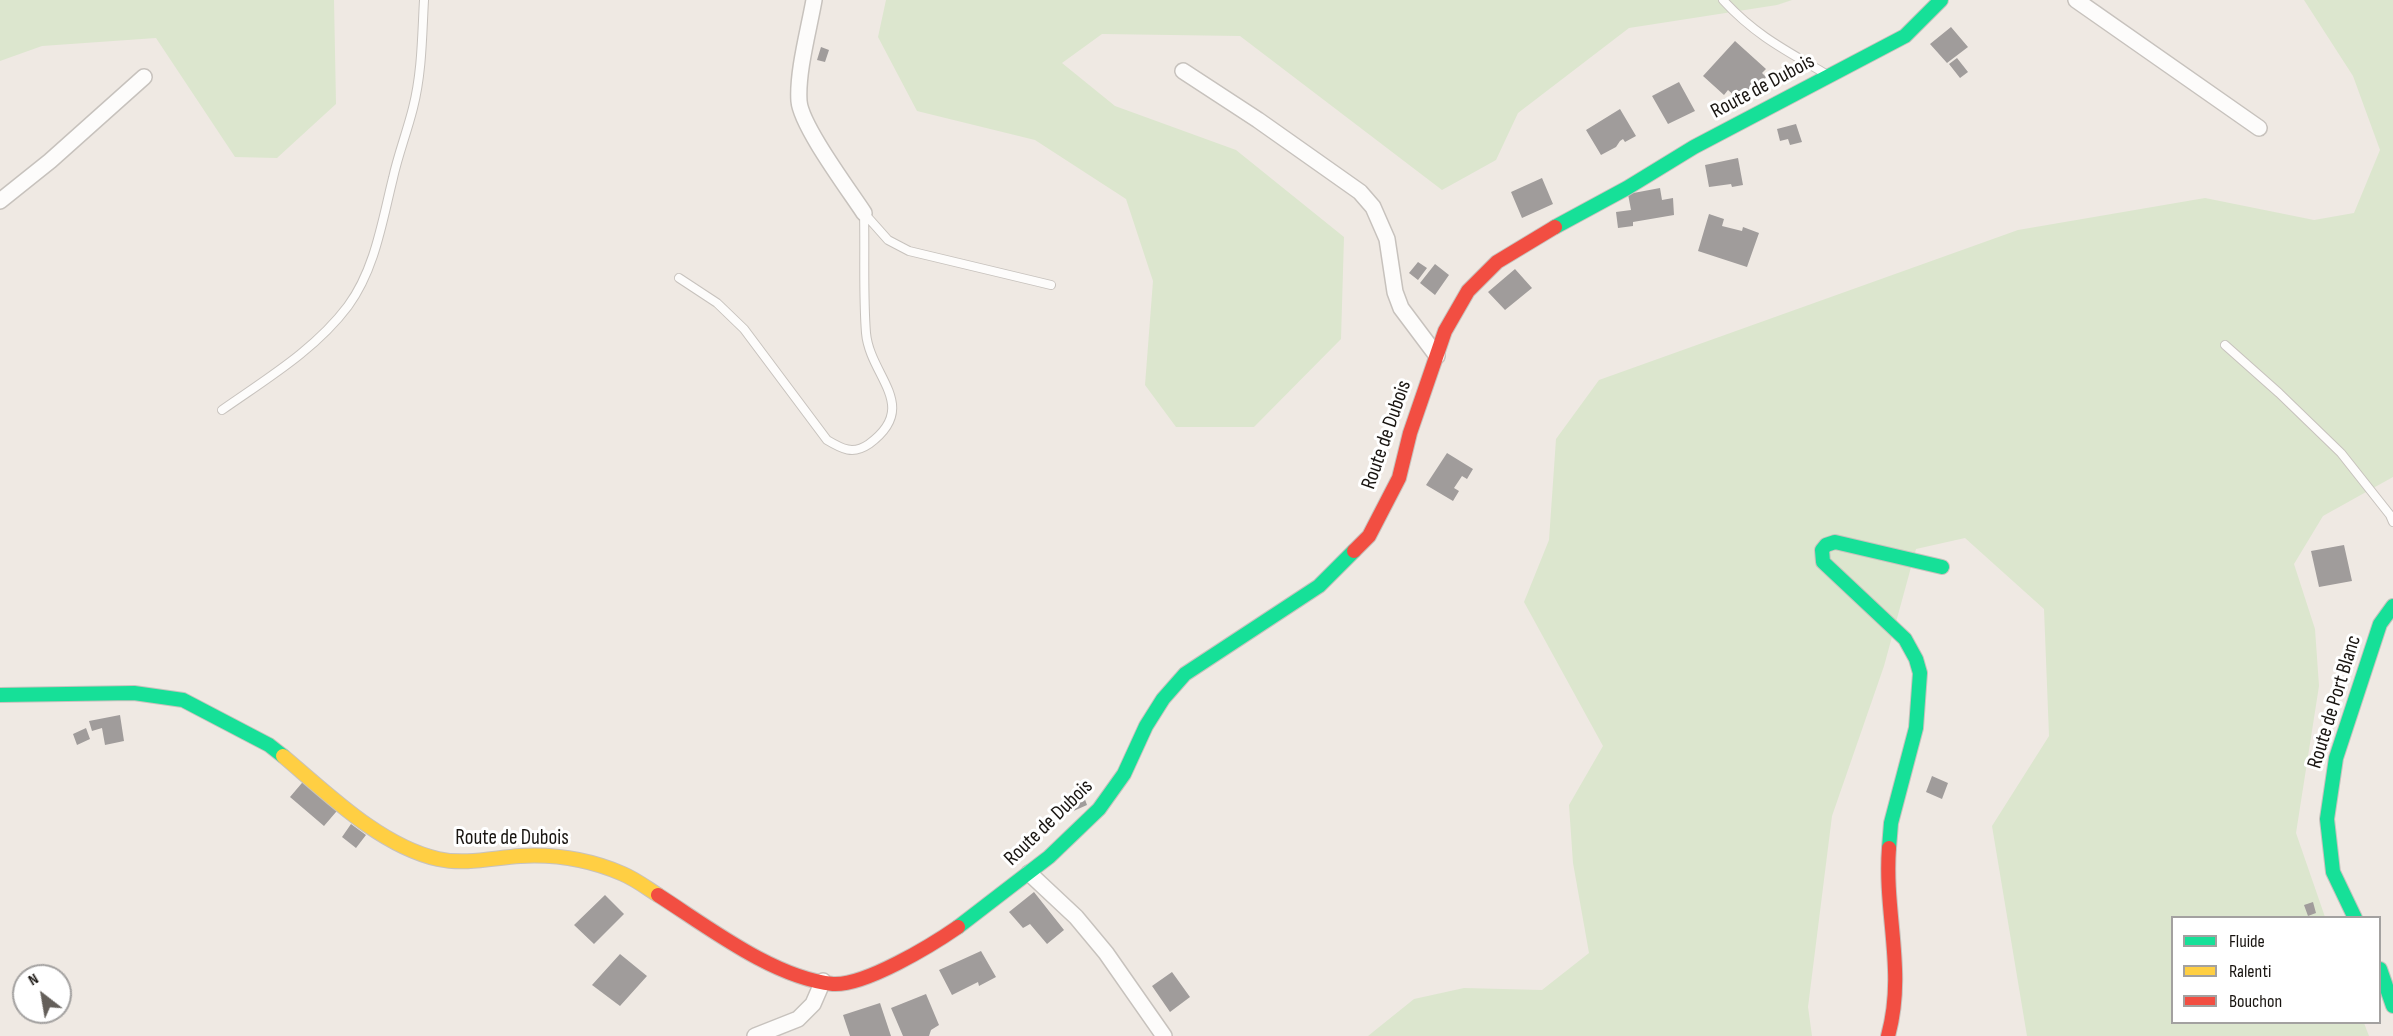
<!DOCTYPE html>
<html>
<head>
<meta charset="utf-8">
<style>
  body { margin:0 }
  #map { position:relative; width:2393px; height:1036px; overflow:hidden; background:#efe9e3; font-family:"Sofia Sans Condensed",sans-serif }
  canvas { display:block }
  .legend { position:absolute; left:2171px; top:916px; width:210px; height:108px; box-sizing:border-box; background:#fff; border:2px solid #a3a1a0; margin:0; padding:8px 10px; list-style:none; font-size:18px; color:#191511 }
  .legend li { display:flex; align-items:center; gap:12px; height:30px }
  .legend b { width:30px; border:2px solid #a3a1a0 }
  .north { position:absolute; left:12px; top:964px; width:60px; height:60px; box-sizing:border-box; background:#fff; border:2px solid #a3a1a0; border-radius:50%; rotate:329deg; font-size:16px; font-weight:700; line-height:24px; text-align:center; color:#191511 }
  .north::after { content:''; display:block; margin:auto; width:21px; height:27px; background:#645f5a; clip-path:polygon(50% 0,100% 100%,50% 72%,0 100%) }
</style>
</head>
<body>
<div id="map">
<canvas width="2393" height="1036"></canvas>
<ul class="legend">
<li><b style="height:8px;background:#16e098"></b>Fluide</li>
<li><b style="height:8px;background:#ffcf43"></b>Ralenti</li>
<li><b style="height:8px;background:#f24e42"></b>Bouchon</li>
</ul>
<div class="north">N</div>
</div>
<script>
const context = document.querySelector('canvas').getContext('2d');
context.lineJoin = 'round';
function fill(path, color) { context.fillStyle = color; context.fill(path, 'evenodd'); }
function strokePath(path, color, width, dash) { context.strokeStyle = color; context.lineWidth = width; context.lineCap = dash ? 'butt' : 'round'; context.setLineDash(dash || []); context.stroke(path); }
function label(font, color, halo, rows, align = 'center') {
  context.font = font + ' "Sofia Sans Condensed",sans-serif'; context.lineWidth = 6; context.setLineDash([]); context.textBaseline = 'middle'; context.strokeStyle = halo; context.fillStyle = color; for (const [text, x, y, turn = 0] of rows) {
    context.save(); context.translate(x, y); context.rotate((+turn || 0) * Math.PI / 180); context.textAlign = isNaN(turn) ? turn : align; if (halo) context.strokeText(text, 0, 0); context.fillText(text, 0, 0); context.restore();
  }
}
const green = new Path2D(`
  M0 0H334L336 104 277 158 235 157 156 38 42 46 0 61Z
  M886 0H1792L1777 5 1629 28 1518 113 1496 160 1442 190 1240 36 1102 34 1062 63 1115 106 1236 150 1344 237 1341 339 1254 427H1176L1145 385 1153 281 1126 199 1035 140 917 111 878 37Z
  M2304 0H2393V477L2323 516 2294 564 2315 629 2319 686 2296 833 2325 917 2172 918V1022L2364 1023 2369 1036H2027L1992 826 2049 736 2044 609 1965 538 1916 549 1884 666 1832 816 1808 1007 1812 1036H1368L1414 999 1464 988 1542 990 1589 953 1573 863 1569 805 1603 746 1524 602 1549 540 1556 439 1599 380 2018 230 2205 198 2314 220 2354 213 2380 150 2353 76Z`);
const building = new Path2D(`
  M1951 27 1968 47 1947 63 1930 44Z
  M1735 41 1766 69 1762 73 1766 77 1761 84 1757 81 1745 94 1743 91 1737 98 1728 90 1724 95 1703 76Z
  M821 47 829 50 825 62 817 60Z
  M1957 58 1968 72 1960 78 1949 64Z
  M1679 82 1695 111 1668 124 1652 96Z
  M1620 109 1636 136 1625 142 1623 139 1620 141 1616 147 1601 155 1586 130Z
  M1796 124 1802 142 1790 145 1788 139 1780 141 1777 129Z
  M1738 158 1743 185 1732 187 1731 184 1709 187 1705 165Z
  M1542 178 1553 204 1522 218 1511 192Z
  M1660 188 1662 200 1673 198 1674 215 1633 222V226L1618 228 1616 212 1631 210 1628 194Z
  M1709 214 1724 219 1722 226 1742 231 1743 227 1759 233 1747 267 1698 251Z
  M1418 262 1427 268 1418 280 1409 273Z
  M1435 264 1449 275 1435 295 1420 283Z
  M1515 269 1532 288 1505 310 1488 292Z
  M1447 453 1473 469 1467 479 1462 476 1454 488 1459 491 1453 501 1426 485Z
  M2344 545 2352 581 2319 587 2311 551Z
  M120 715 124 741 105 745 102 728 92 731 89 721Z
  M86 728 90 739 77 745 73 734Z
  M1932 776 1948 783 1942 799 1926 792Z
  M307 777 342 805 324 826 290 797Z
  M1083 794 1087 805 1069 813 1065 802Z
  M351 824 366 835 356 848 342 837Z
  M1034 892 1064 930 1047 944 1030 924 1023 928 1009 912Z
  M605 895 624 914 594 944 574 925Z
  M2313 902 2316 913 2308 916 2304 905Z
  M981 951 996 977 979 986 978 982 952 995 939 970Z
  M620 954 647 976 620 1006 592 985Z
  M1172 972 1190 997 1170 1012 1152 986Z
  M926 994 939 1025 931 1030 929 1036H903L891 1008Z
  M880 1003 891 1036H850L843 1015Z`);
const lane = new Path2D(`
  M1723 0C1755 35 1785 50 1826 74
  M864 213 888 240 909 251 1051 285
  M679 278 717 303 744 329 827 440C842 449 853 455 869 444 921 406 870 377 866 333 863 294 865 253 864 213
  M2225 345 2279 393 2341 453 2390 515 2393 522
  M222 410C266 379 315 350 348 306 375 269 382 222 393 178 398 155 407 132 413 108 422 73 422 36 424 0`);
const street = new Path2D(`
  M814 0C809 29 797 72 799 101 801 126 849 190 864 213
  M2076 0 2259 128
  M1183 71 1258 120 1360 192 1373 207 1387 239 1395 292 1401 308 1437 356
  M0 201 50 161 144 77
  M1029 873 1076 917 1106 953 1164 1036
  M755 1036 798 1019 813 1004 823 981`);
const fast = new Path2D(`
  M1555 227 1627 188 1694 147 1905 36 1941 0
  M0 695 134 693 183 700 269 745 283 756
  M1889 848 1891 823 1916 728 1920 673 1916 659 1905 639 1823 562 1822 550 1826 545 1835 542 1942 567
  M2355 918 2333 872 2327 819 2336 758 2380 624 2393 606
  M958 927 1049 857 1099 809 1124 774 1146 726 1163 699 1185 674 1319 586 1354 551
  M2380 969 2393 1006`);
const slow = new Path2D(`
  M283 756C327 793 380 846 438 859 465 865 493 858 520 856 554 854 591 860 623 874 635 879 647 888 658 895`);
const jam = new Path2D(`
  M1354 551 1369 536 1399 478 1410 433 1445 331 1468 291 1497 262 1555 227
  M658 895C708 927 774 978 833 984 865 986 932 945 958 927
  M1888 1036C1906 971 1884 914 1889 848`);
const streetNames = [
  ["Route de Dubois",1763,87,-28],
  ["Route de Dubois",1387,435,-71],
  ["Route de Port Blanc",2335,702,-73],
  ["Route de Dubois",1049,823,-44],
  ["Route de Dubois",512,839]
];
fill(green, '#dce6ce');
fill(building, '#a09c9b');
strokePath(lane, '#c7c2bd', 10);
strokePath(street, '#c7c2bd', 18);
strokePath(fast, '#c7c2bd', 16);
strokePath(slow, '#c7c2bd', 16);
strokePath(jam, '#c7c2bd', 16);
strokePath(lane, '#fdfcfb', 8);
strokePath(street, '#fdfcfb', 15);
strokePath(fast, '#16e098', 14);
strokePath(slow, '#ffcf43', 14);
strokePath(jam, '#f24e42', 14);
label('21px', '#191511', '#fff', streetNames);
</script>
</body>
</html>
